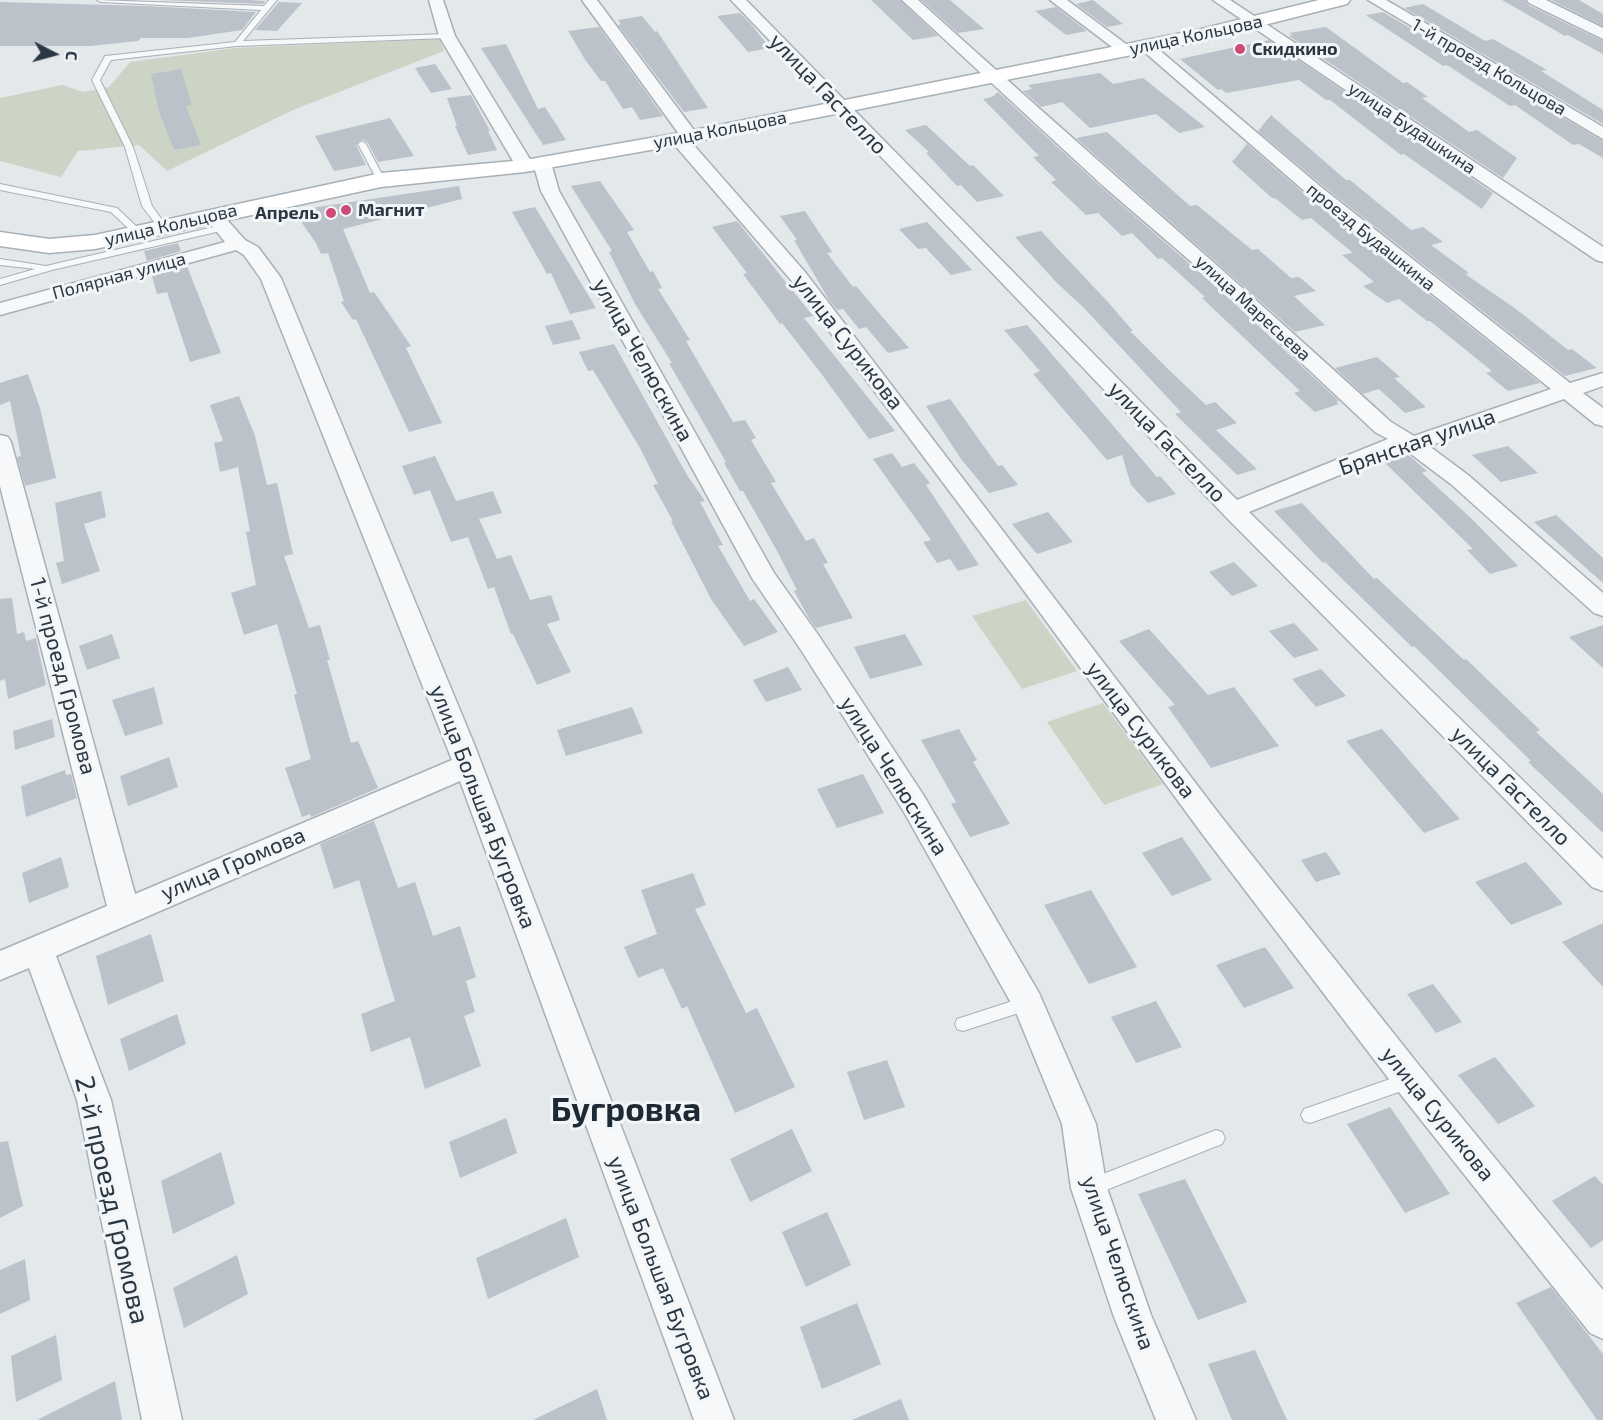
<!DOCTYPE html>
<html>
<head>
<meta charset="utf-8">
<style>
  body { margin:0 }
  #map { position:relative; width:1603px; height:1420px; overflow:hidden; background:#e3e8eb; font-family:"Exo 2",sans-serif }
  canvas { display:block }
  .north { position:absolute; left:24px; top:24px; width:60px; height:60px; -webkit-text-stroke:4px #f3f6f8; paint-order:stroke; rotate:96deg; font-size:16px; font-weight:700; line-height:24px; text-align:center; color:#2b3844 }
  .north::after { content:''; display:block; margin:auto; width:21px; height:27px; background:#2b3844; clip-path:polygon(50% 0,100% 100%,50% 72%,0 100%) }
</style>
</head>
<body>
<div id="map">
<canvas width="1603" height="1420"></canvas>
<div class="north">С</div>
</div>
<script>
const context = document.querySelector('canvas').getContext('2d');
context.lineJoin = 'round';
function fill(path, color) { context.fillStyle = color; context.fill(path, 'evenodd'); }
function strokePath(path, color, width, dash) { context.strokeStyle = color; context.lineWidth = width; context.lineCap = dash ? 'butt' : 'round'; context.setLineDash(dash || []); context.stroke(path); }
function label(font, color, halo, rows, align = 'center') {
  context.font = font + ' "Exo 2",sans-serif'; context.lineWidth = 6; context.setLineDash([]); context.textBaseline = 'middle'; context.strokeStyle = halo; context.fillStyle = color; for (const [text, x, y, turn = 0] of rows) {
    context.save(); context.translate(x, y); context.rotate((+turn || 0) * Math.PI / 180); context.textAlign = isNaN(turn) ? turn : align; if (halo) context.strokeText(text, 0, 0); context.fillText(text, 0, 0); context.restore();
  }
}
const green = new Path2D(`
  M440 39 444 51 293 110 167 171 139 145 78 151 61 177 0 161V98L62 85 83 92 109 87 130 62 235 48Z
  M1026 600 1077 671 1022 689 972 616Z
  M1103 703 1163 784 1104 805 1047 722Z`);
const building = new Path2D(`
  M160 0H249L265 1 263 4Z
  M871 0H900L938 36 913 40Z
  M921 0H950L984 29 958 33Z
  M1093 0 1123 24 1107 27 1076 4Z
  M1502 0H1525L1528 5 1603 41V54L1568 35 1565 36Z
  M1551 0H1579L1603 14V26Z
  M0 2 146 6 256 12 242 30 188 38H141L138 41 91 46H0Z
  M279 2 302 3 277 31 255 30Z
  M1423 4 1485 41 1493 39 1547 70 1541 71 1603 110V124L1404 8Z
  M1056 7 1087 31 1066 35 1035 11Z
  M1383 12 1603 141V158L1579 144 1573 145 1515 105 1510 106 1447 65 1443 66 1366 15Z
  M740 13 750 23 770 48 748 52 717 16Z
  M642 16 655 32 657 31 708 108 684 112 618 25 621 24 618 20Z
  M599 27 663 116 640 120 632 107 623 109 605 81H601L586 61 568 31Z
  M1326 27 1403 83 1407 82 1428 97 1422 98 1469 132 1477 130 1517 158 1503 178 1289 36 1293 35 1289 33Z
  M1269 40 1493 193 1482 209 1404 154 1401 155 1330 100H1326L1299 80 1226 93 1221 89 1218 90 1180 59Z
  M506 44 538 109 545 107 566 140 543 145 481 48Z
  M435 64 452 89 431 93 415 68Z
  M181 69 192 105 186 106 201 145 174 150 159 112 151 74Z
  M1100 73 1113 84 1143 78 1205 127 1179 133 1156 114 1090 128 1062 102 1041 107 1023 91 1032 89 1028 85Z
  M998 92 1101 187 1222 292 1339 401 1336 402 1339 404 1315 412 1294 393 1300 391 1202 298 1205 297 1162 258 1158 259 1132 233 1122 236 1098 213 1086 215 1051 182 1056 180 1033 157 1039 156 983 99 992 97Z
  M471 95 490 131H488L497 150 468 155 455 126H457L447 98Z
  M1271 115 1346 180H1350L1411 230 1423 227 1443 242 1431 245 1469 273 1465 274 1516 309 1568 350 1572 349 1597 368 1565 376 1322 185 1258 131Z
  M390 118 414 156 378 162 368 143 362 139 356 145 366 165 334 171 315 136Z
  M926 125 970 166 973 165 1004 196 977 202 961 185 957 186 926 153 929 152 905 130Z
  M1107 132 1190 206 1197 205 1252 250 1258 249 1291 278 1299 277 1316 291 1294 296 1325 325 1295 332 1076 138Z
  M1247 144 1308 197 1540 383 1508 391 1486 373 1492 371 1430 321H1427L1399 299 1387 303 1363 286 1374 282 1342 255 1353 253 1311 218 1302 220 1275 198H1272L1232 162Z
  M600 181 634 230 627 232 650 272 653 271 662 288 658 289 690 340 686 341 733 422 745 420 756 438 751 440 776 482 771 483 806 541 814 538 828 563 823 564 853 618 816 628 810 620 794 591 797 590 776 549 743 491H740L724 463 726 462 669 363H672L635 304 609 252 612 251 571 186Z
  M459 186 462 199 343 229 370 293 374 292 411 346 406 348 442 423 409 432 356 319 353 320 341 302 344 301 328 253 321 254 316 243 302 223 311 208Z
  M535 207 596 308 570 314 551 273 547 274 512 212Z
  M805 211 832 252 827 253 853 287 856 286 909 348 888 353 866 327 859 329 843 309 837 310 829 300 794 240H797L780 216Z
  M737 221 813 316 804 318 895 431 869 439 823 376 782 323 780 324 743 274 747 273 712 227Z
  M927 222 960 257 972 270 951 275 926 248 918 249 899 229Z
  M1041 231 1107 301 1133 331H1130L1170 371 1206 405 1215 402 1237 423 1216 430 1257 469 1237 475 1175 414 1181 412 1084 308 1056 282 1015 237Z
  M178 243 181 251 147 261 144 251Z
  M187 266 221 353 190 362 167 292 157 294 152 276Z
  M572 320 581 339 553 345 545 326Z
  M1027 325 1157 477 1160 476 1176 494 1148 503 1131 485 1122 455 1107 460 1033 374 1040 371 1004 330Z
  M614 344 687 475 705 501 700 502 723 545 718 546 750 601 754 599 778 632 744 646 711 599 671 521H673L653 485 658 484 640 448 593 370 588 371 579 352Z
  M1377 357 1400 377 1394 378 1426 407 1405 413 1379 389 1363 394 1335 368Z
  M28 374 40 408 56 478 25 486 17 457 21 456 10 401 0 405V383Z
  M239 396 255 436 267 485 277 483 293 554 284 556 309 628 320 625 330 660H327L351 743 358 741 378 788 311 817 310 814 302 817 285 768 311 759 294 695 297 694 277 624 244 635 231 593 256 585 246 532 250 531 238 467 220 472 214 443 223 441 210 405Z
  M950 399 998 466 1002 465 1018 485 989 493 961 459 926 406Z
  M1508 446 1538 473 1501 482 1472 455Z
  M892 453 902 467 914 463 930 483 926 485 979 565 958 571 950 559 937 563 923 542 931 540 873 459Z
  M1406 453 1427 471 1422 473 1474 521 1518 566 1490 574 1467 550 1473 549 1382 460Z
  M435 456 456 501 493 491 502 513 479 519 497 559 511 555 530 600 551 595 560 620 547 624 571 672 537 685 513 634H511L494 587 488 589 468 537 451 542 430 490 414 495 402 466Z
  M101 491 106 517 84 524 100 571 62 584 56 563 64 561 55 503Z
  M1302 503 1374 579 1377 578 1464 660 1466 659 1540 730 1536 732 1603 794V833L1528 762 1531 761 1414 646 1412 647 1325 562 1323 563 1274 511Z
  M1048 512 1073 542 1037 554 1012 524Z
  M1556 515 1603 558V583L1534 522Z
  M1234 562 1258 586 1232 596 1209 572Z
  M12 598 17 634 24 632 26 641 36 638 46 685 8 699 5 679 0 681V599Z
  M1294 623 1319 650 1294 658 1269 631Z
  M1603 625V668L1569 637Z
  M1149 629 1208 695 1234 687 1279 746 1211 768 1168 707 1175 705 1119 641Z
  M112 634 120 658 87 670 79 646Z
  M905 634 923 665 870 679 854 647Z
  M788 667 802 690 766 702 753 680Z
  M1321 669 1346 696 1316 707 1292 679Z
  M154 687 163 724 125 736 112 700Z
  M632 707 643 733 566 756 557 730Z
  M52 719 55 737 15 750 13 731Z
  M959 729 977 760 973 762 1010 824 970 837 951 804 956 802 921 740Z
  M1382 729 1438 794 1460 819 1424 833 1346 741Z
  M169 757 178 787 128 806 120 776Z
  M65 770 66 775 71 774 77 798 26 817 21 786Z
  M863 774 884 813 837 828 817 789Z
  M374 821 398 888 415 882 433 936 460 926 476 977 466 981 475 1012 464 1016 481 1066 425 1089 410 1037 371 1052 361 1014 395 1001 359 880 334 889 320 844Z
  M1182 837 1212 880 1172 896 1142 853Z
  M1326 852 1341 874 1316 882 1301 860Z
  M61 857 69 887 29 903 22 873Z
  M1526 862 1563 904 1511 925 1475 882Z
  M693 873 706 905 695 909 746 1013 757 1008 795 1087 735 1113 687 1006 682 1009 663 968 638 978 624 947 657 934 641 890Z
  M1091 890 1137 967 1089 984 1044 905Z
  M1603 923V987L1562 942Z
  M151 934 164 981 108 1005 96 956Z
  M1265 947 1294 988 1244 1008 1216 965Z
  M1433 984 1462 1022 1436 1033 1407 994Z
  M1156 1001 1182 1047 1136 1063 1111 1017Z
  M177 1014 186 1044 129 1071 120 1039Z
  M1495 1057 1535 1106 1498 1124 1458 1075Z
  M887 1060 905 1107 864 1120 847 1072Z
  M1390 1107 1450 1194 1405 1213 1347 1124Z
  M506 1118 517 1153 460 1178 449 1142Z
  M792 1129 812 1171 750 1202 730 1159Z
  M8 1141 23 1206 0 1218V1142Z
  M221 1152 235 1204 173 1234 161 1181Z
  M1595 1176 1603 1185V1240L1591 1248 1552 1201Z
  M1185 1179 1247 1302 1198 1320 1138 1194Z
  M827 1212 851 1265 806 1287 782 1232Z
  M566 1218 579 1257 488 1299 476 1258Z
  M237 1255 248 1294 184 1328 173 1288Z
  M25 1259 30 1300 0 1314V1270Z
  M1551 1287 1603 1354V1420H1597L1516 1303Z
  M857 1303 881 1364 822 1389 800 1327Z
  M56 1335 62 1380 16 1402 11 1356Z
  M1255 1350 1287 1420H1232L1208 1364Z
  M115 1381 122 1420H37Z
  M597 1389 607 1420H533Z
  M901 1399 909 1420H852Z`);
const lane = new Path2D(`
  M97 0 264 6 269 0H277L243 41 447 34 451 36 447 38 237 46 111 60 100 80 133 147 152 206 168 228 163 231 160 230 142 206 125 147 92 80 105 56 235 42 261 10 101 2Z
  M362 141 366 144 385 180 384 182 377 180 358 144Z
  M0 184 117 208 137 227 129 229 111 212 0 190Z
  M222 225 227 228 225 230 52 270 0 285V279L35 269 0 265V259L46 266Z
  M1028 996 1034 998 1036 1003 1034 1008 963 1031 957 1029 955 1024 957 1019Z
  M1410 1072 1416 1074 1418 1080 1416 1086 1310 1123 1304 1121 1301 1115 1304 1109 1310 1107Z
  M1216 1130 1222 1132 1225 1138 1222 1144 1091 1196 1085 1193 1082 1187 1085 1181Z`);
const street = new Path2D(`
  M429 0H443L455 36 534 166 531 170H519L516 166 439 36Z
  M582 0H597L699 137 691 142 805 272 1223 819 1422 1069 1603 1290V1339L1590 1333 1398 1091 1203 835 1019 584 791 280 673 143 670 139 673 135 679 134Z
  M731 0H746L1237 500 1388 439 1375 432 1224 290 1102 185 902 0H918C1075 142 1235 279 1391 422L1414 436 1551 389 1309 195 1141 49 1138 46 1141 43H1151L1321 187 1570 383 1603 373V386L1583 393 1603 408V426L1595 424 1564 399 1429 446 1468 475 1603 593V616L1594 613 1452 485 1407 451 1396 452 1249 512 1603 859V891L1592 887 1225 516Z
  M1050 0H1067L1134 50 1132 53H1120Z
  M1213 0H1230L1603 247V262L1596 260Z
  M1368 0H1386L1603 127V139Z
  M1527 0H1546L1603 28V39L1529 3Z
  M542 158 548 159 551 163 559 191 774 573 819 636 924 796 1039 993 1096 1124 1107 1188 1151 1315 1196 1420H1156L1114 1317 1071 1188 1062 1124 1015 1010 904 812 801 650 752 578 541 191 533 163 536 159Z
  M213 210 220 212 245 240 258 247 281 278 474 744 734 1420H694L460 781 56 956 111 1100 182 1420H142L77 1100 29 968 0 980V951L107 906 0 486V435L8 437 11 442 135 894 452 760 261 279 244 255 236 250 0 315V303L225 242 204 216 206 212Z`);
const secondary = new Path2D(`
  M1319 0H1350L1347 4 1197 42 679 145 525 172 381 187 95 249 49 253 0 246V232L49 239 95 235 381 173 525 160 679 133 1197 30Z`);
const markers = [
  [1240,49,6,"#ce4b76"],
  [346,210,6,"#ce4b76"],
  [331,213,6,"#ce4b76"]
];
const farStreetnames = [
  ["улица Кольцова",1196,35,-12],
  ["1-й проезд Кольцова",1489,67,30],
  ["улица Будашкина",1412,128,34],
  ["улица Кольцова",720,130,-11],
  ["улица Кольцова",171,225,-13],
  ["проезд Будашкина",1371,237,39],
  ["Полярная улица",119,276,-15],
  ["улица Маресьева",1253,308,42]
];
const farPoinames = [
  ["Скидкино",1252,49],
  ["Магнит",358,210],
  ["Апрель",319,213,"right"]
];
const streetNames = [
  ["улица Гастелло",828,94,46],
  ["улица Сурикова",848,342,52],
  ["улица Челюскина",643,360,61],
  ["улица Гастелло",1167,442,46],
  ["Брянская улица",1417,442,-19],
  ["1-й проезд Громова",63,676,75],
  ["улица Сурикова",1141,730,53],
  ["улица Челюскина",894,776,58],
  ["улица Гастелло",1511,786,45],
  ["улица Большая Бугровка",483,807,69],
  ["улица Громова",233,864,-23],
  ["улица Сурикова",1438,1114,51],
  ["улица Челюскина",1118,1263,71],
  ["улица Большая Бугровка",661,1278,69]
];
const nearStreetnames = [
  ["2-й проезд Громова",112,1200,77]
];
const nearDistrictnames = [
  ["Бугровка",626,1110]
];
fill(green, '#ccd5c5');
fill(building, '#bbc2c9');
strokePath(lane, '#a8b0b6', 2);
strokePath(street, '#a8b0b6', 3);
strokePath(secondary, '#a8b0b6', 3);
fill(lane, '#f6f8f9');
fill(street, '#f6f8f9');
fill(secondary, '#fff');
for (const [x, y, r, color] of markers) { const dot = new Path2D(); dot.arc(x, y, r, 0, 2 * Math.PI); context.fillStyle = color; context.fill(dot); strokePath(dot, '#f3f6f8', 2); }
label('18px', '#2b3844', '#f3f6f8', farStreetnames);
label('bold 18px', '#2b3844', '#f3f6f8', farPoinames, 'left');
label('22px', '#2b3844', '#f3f6f8', streetNames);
label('27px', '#2b3844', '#f3f6f8', nearStreetnames);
label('bold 33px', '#1d2935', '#f3f6f8', nearDistrictnames);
</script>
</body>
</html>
